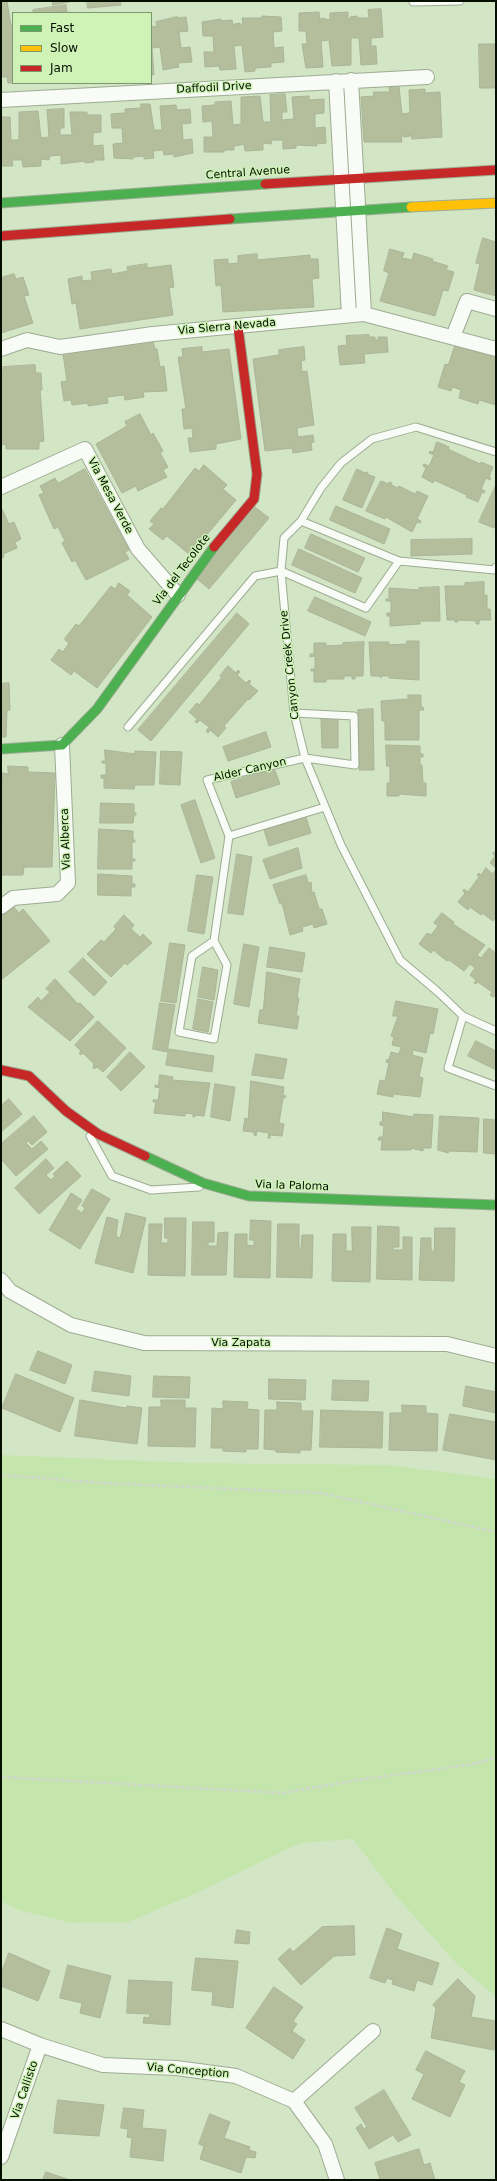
<!DOCTYPE html>
<html>
<head>
<meta charset="utf-8">
<style>
  body { margin:0 }
  #map { position:relative; width:497px; height:2181px; overflow:hidden; background:#d2e5c5; font-family:"DejaVu Sans",sans-serif }
  canvas { display:block }
  .frame { position:absolute; inset:0; border:2px solid #050f00; pointer-events:none }
  .legend { position:absolute; left:12px; top:12px; width:140px; height:72px; box-sizing:border-box; background:#cff3b7; border:1px solid #7e986e; margin:0; padding:5px 7px; list-style:none; font-size:12px; color:#050f00 }
  .legend li { display:flex; align-items:center; gap:8px; height:20px }
  .legend b { width:20px; border:1px solid #7e986e }
</style>
</head>
<body>
<div id="map">
<canvas width="497" height="2181"></canvas>
<div class="frame"></div>
<ul class="legend">
<li><b style="height:5px;background:#4caf50"></b>Fast</li>
<li><b style="height:5px;background:#ffc107"></b>Slow</li>
<li><b style="height:5px;background:#c62828"></b>Jam</li>
</ul>
</div>
<script>
const context = document.querySelector('canvas').getContext('2d');
context.lineJoin = 'round';
function fill(path, color) { context.fillStyle = color; context.fill(path, 'evenodd'); }
function strokePath(path, color, width, dash) { context.strokeStyle = color; context.lineWidth = width; context.lineCap = dash ? 'butt' : 'round'; context.setLineDash(dash || []); context.stroke(path); }
function label(font, color, halo, rows, align = 'center') {
  context.font = font + ' "DejaVu Sans",sans-serif'; context.lineWidth = 3; context.setLineDash([]); context.textBaseline = 'middle'; context.strokeStyle = halo; context.fillStyle = color; for (const [text, x, y, turn = 0] of rows) {
    context.save(); context.translate(x, y); context.rotate((+turn || 0) * Math.PI / 180); context.textAlign = isNaN(turn) ? turn : align; if (halo) context.strokeText(text, 0, 0); context.fillText(text, 0, 0); context.restore();
  }
}
const green = new Path2D(`
  M1 1455 195 1463 388 1465 496 1479V1997L457 1964 397 1897 353 1839 300 1843 192 1895 128 1922 72 1923 18 1910 1 1901Z`);
const building = new Path2D(`
  M1 1H7L11 26 13 25V83H8L7 77H1Z
  M53 1H74L53 5Z
  M87 1H120L121 5 88 8Z
  M66 5 67 12 33 13V10Z
  M381 9 383 37 371 38V46H376L377 64 361 65 359 38H351V65L332 66 329 40 321 41 323 67 306 68 302 44H307L306 31H299V13L319 12 320 21H321V18L330 20V13L348 12V19H351L350 17 357 16V18H369L368 10Z
  M262 16 281 17 282 31 273 32 274 48 283 47 284 62 271 63V67L255 68V71L245 72 242 45 234 46 236 69 220 70 219 66 205 67 204 52H214L213 36H203L202 22 221 19V21L232 20 233 26 234 24 240 23V25H243L242 18H262Z
  M177 17V18L186 17 188 31 179 32 181 48 190 47 192 62 178 63 179 67 163 70 160 47 152 48 154 75H151V26L157 27 156 22Z
  M479 44H496V88H480Z
  M399 87 402 114 410 113 409 90 425 89V93L440 92 442 137 412 139 410 134V136L404 137 401 135 402 142H364L361 97 374 96 373 92H390L389 88Z
  M285 94 287 112H282V120L294 119 292 97 309 96V100L324 99V113L315 114V128L325 127 326 143 316 144 317 146 296 145V148L283 149V140H272L271 144 263 143V150L245 151 244 144 236 146 234 145V150H224V152H204V137H213L212 121 203 122 202 106 215 105V102L231 101 233 125 241 124V97L260 96 263 122H271L270 95Z
  M141 104H150L154 130H162L160 106 176 105 177 110 190 109 191 123 182 124 183 140 192 139 193 153 174 157V154L164 155 163 150 153 151 154 158 144 159V156L133 157V159L114 158 113 144 123 143 122 128H112L111 114 125 113V109L141 108Z
  M64 109V128H60V135H72L70 112H87V115H101V132L93 133V146L103 145 104 160H94V162L85 163V161L61 164V155L50 156 49 160 41 159V166L23 167 22 160H12L13 166H1V168V117H10L11 140H19V112L38 111 41 138 49 137 47 110Z
  M483 238 496 242V296L474 290 480 264 476 263Z
  M390 249 404 253 402 258 412 260 414 253 433 259 432 261 448 266 446 270 454 272 448 291 443 290 435 316 380 301 389 273 384 271Z
  M257 254V260L310 255V259H318L319 278 312 279 314 307 223 312 221 285 216 286 214 260 228 259V264L238 263V256Z
  M147 264V268L171 265 174 287 169 288 173 315 80 329 76 303 72 304 68 279 82 276V281L92 280 91 272 111 269 112 274 128 271 127 267Z
  M14 274 16 279 23 277 29 295 24 296 33 323 1 333V278Z
  M369 335V337H375V340H378V337H387L388 352 364 354 365 363 340 365 338 346 347 345 346 336Z
  M457 340 496 351V405L479 400 478 404 459 398 461 390 452 387 451 391 438 387 445 364 448 365Z
  M153 341 155 349H157L160 367 164 366 167 391 143 392 144 397 125 400 124 395 107 397 108 403 88 406V403L72 405 71 400 64 401 61 382 67 381 63 354Z
  M202 347V352L229 349 241 439 216 444V449L190 452 188 438H193L192 428 184 429 182 409H186L178 357H183L182 349Z
  M304 347 305 360 301 361 302 372 307 371 314 425 297 428 298 437 313 435 314 442 311 443 312 450 293 453 292 448 265 451 253 359 279 355V350Z
  M35 365 36 373H41L42 390H40L44 441 39 442V449H6V444L1 445V372H3V367Z
  M140 414 151 435 153 433 163 451 160 453 168 467 163 470 167 477 138 491 136 486 122 493 96 444 127 426 125 422Z
  M437 442 449 447 448 449 480 464 481 462 493 467 489 477 491 478 490 480 486 478 481 489 485 491 484 493 482 492 478 502 466 497 467 495 434 480 433 483 422 477 426 468 423 466 424 464 429 466 434 455 429 453 430 451 433 452Z
  M204 465 227 485 223 489 236 500 190 555 167 536 163 540 149 529 154 524 150 521 161 508 163 509 195 468 199 471Z
  M85 469 129 550 125 552 129 559 86 580 75 560 72 562 62 543 65 541 58 527 54 529 39 495 44 493 40 486 55 478 58 483Z
  M357 469 365 473 368 472 367 474 375 477 362 508 343 500Z
  M381 481 389 484V482L392 483 391 485 398 488 399 486 415 494 417 491 428 496 417 519 421 521 420 523 417 522 412 532 386 517 385 519 366 511Z
  M496 485V524L494 528 479 522Z
  M336 506 390 529 384 544 330 520Z
  M1 507 9 524 14 522 21 539 15 542 17 548 3 554 4 557 1 558Z
  M255 507 269 518 209 589 196 578Z
  M311 534 365 558 358 572 305 548Z
  M472 539V554L411 556V540Z
  M299 549 362 578 355 593 292 565Z
  M484 582V595H487V609H490L491 620H479V624H476V621L457 620 458 622H455V620H447L445 586H465V583Z
  M119 583 130 591 127 595 152 617 97 688 74 671 71 675 51 660 59 649 63 652 69 643 65 640V638L76 624 79 626 111 586 115 589Z
  M439 587 440 621H420V624L390 626V616H387V613H391V601H386V599H389V588L419 590V588Z
  M315 597 371 622 365 636 308 611Z
  M237 613 249 624 151 741 138 730Z
  M407 641H419V680L389 678V676H381V678L379 676H371L369 642H389V645L407 644Z
  M364 642 363 676H355V679H352V676H344V679H326V682H314V671H311V669H315V656L310 657V654H314V643H326V646L343 645V643Z
  M228 666 236 673 238 670 240 672 237 675 246 683 249 680 251 681 249 684 258 691 249 700 248 699 224 726 226 728 218 737 210 730 208 733 206 731 209 727 200 720 197 723 195 722 197 719 189 712 197 703 199 705 222 677 220 676Z
  M9 683 10 710H7L6 737H1V684Z
  M408 695H421V707H423L424 710H419V740H385V721H382L381 701 408 699Z
  M373 709 374 770H359L358 710Z
  M338 717V748H322L321 718Z
  M266 732 271 747 228 761 223 747Z
  M386 745 420 746V754H423V757H420V765H422L423 783H426V796L399 794V796H387V783H390V766H387Z
  M105 750 135 754V751L156 752 154 785H135L134 789 104 788V778H101V775H106V763H102V761H105Z
  M161 751 182 752 180 785 160 784Z
  M8 766 28 767V772L55 773 52 867H24L23 875H1L2 773 8 774Z
  M274 768 280 784 236 798 231 782Z
  M195 800 215 858 201 863 181 805Z
  M101 803 134 804V813H136V815H134L133 823H100Z
  M306 817 311 833 269 846 264 830Z
  M99 829 133 831V840H135V842H132V859H135V861H132V869H98Z
  M298 848 302 868 270 879 263 860Z
  M494 852 496 854V868L490 863 495 856 493 854Z
  M237 854 252 857 243 915 228 913Z
  M486 868 493 874 496 869V916L493 921 482 913 481 915 470 907 468 910 458 902 465 893 463 891 464 889 468 892 479 877 477 875 479 873 481 875Z
  M98 874 132 876V884H135V887H131V896L98 895Z
  M197 875 213 877 204 934 188 931Z
  M306 875 308 883 311 882 312 893 314 892 319 909H322L327 924 314 928 313 924 302 927 303 931 290 935 282 903 280 904 273 885Z
  M12 905 19 913 23 909 50 941 1 980V914Z
  M442 913 454 922 453 924 485 945 477 955 481 958 489 948 496 953V995L493 997 490 995 492 992 478 982 476 984 474 983 476 980 470 975 475 968 470 964 464 971 449 960 447 961 433 950 431 953 419 944 427 933 431 935 438 926 434 923Z
  M124 915 134 925 131 929 140 937 143 934 152 943 127 965 125 963 111 977 87 954 101 940 104 942 116 929 114 927Z
  M170 943 185 945 176 1003 161 1001Z
  M244 944 259 947 249 1007 234 1004Z
  M270 947 305 953 302 972 267 967Z
  M83 958 107 982 94 996 69 972Z
  M203 967 218 970 214 1000 198 997Z
  M267 972 300 979 297 998H299L296 1016H299L297 1029 258 1023 260 1010H263Z
  M55 979 78 1004 80 1003 94 1017 70 1041 28 1007 38 997 41 1001 50 992 46 989Z
  M198 999 213 1002 208 1032 193 1029Z
  M396 1001 438 1009 433 1034 430 1033 426 1053 413 1050 412 1055 423 1058 419 1077 423 1078 420 1097 393 1094V1097L377 1094 380 1080 385 1081 389 1063 386 1062 387 1059 389 1060 391 1052 399 1054 401 1047 392 1045 394 1037 391 1036 398 1016H393Z
  M160 1003 175 1005 167 1052 153 1049Z
  M98 1021 126 1048 103 1072 97 1067 94 1069 93 1067 94 1064 83 1053 81 1055 79 1053 81 1051 75 1045Z
  M476 1041 496 1051V1070L468 1056Z
  M169 1049 214 1056 212 1072 166 1065Z
  M130 1052 145 1067 121 1091 107 1077Z
  M256 1054 287 1059 283 1079 252 1075Z
  M160 1075 173 1077 172 1080 210 1083 204 1116 195 1115V1117H193V1114L185 1113V1116L154 1113 156 1102H153V1100H158L160 1088 155 1087V1085L158 1086Z
  M251 1081 284 1087 283 1095 286 1096 285 1098H283L279 1123 284 1124 282 1136 270 1135V1138H268L269 1133 257 1131 256 1136 254 1135V1132L243 1131 245 1118 248 1119Z
  M215 1084 235 1087 230 1121 211 1117Z
  M9 1099 22 1114 1 1132V1106Z
  M383 1112 413 1117 414 1114 433 1115 431 1148H423V1151L411 1148V1150H381L382 1140H378L379 1137H383L384 1126 380 1125V1122H382Z
  M34 1116 47 1132 32 1145 28 1141 26 1143 32 1149 41 1141 48 1149 16 1176 1 1159V1144Z
  M440 1116 479 1118 477 1152 449 1151 448 1153 438 1150Z
  M484 1119 496 1120V1154L484 1153Z
  M46 1159 54 1168 46 1175 51 1180 55 1176 53 1174 67 1161 81 1176 39 1214 15 1188Z
  M92 1189 110 1199 80 1249 49 1230 71 1193 82 1200 76 1209 82 1213 85 1208 82 1206Z
  M126 1213 146 1218 133 1273 95 1263 107 1217 118 1220 116 1236 120 1238Z
  M165 1218H186L185 1276 148 1275 149 1224H162L161 1243H168V1238H165Z
  M251 1220 271 1221 270 1278 234 1277 235 1234H247V1245L254 1246V1240H250Z
  M193 1222H214V1242H208V1246H217L218 1233 228 1232 226 1275H192Z
  M278 1224H299V1248H301L302 1235H313L312 1278 277 1277Z
  M378 1226 399 1227V1247H393V1250H403V1237H412V1280L377 1279Z
  M352 1227H371L370 1282 332 1281 333 1234H346V1251H352Z
  M435 1228H455L454 1281 419 1280 421 1238H431V1251H434Z
  M38 1351 72 1365 65 1384 30 1370Z
  M95 1371 131 1376 129 1396 92 1391Z
  M16 1374 74 1398 60 1432 2 1408Z
  M154 1376 190 1377 189 1398 153 1397Z
  M269 1379 306 1380 305 1400 269 1399Z
  M333 1380 369 1381 368 1401 332 1400Z
  M466 1386 496 1392V1413L463 1406Z
  M80 1400 126 1408 127 1406 142 1408 137 1444 75 1436Z
  M161 1400H185V1408H196L195 1447 148 1446 149 1407H161Z
  M223 1401 248 1402 247 1409 259 1410 258 1449H246V1452L223 1451V1448H211L212 1408 223 1409Z
  M277 1402 301 1403V1411H313L311 1450H300V1453L276 1452V1450L264 1449 265 1410H277Z
  M402 1405 426 1406V1413L438 1414 437 1451 389 1450 390 1413H402Z
  M321 1410 383 1412 382 1448 320 1447Z
  M450 1414 496 1422V1460L443 1450Z
  M354 1926 355 1955 334 1956 301 1985 278 1959 290 1948 293 1952 322 1927Z
  M387 1928 402 1934 397 1949 439 1963 432 1985 417 1980 414 1991 392 1984 393 1980 387 1978 385 1983 370 1978Z
  M237 1930 250 1932 249 1944 235 1943Z
  M9 1953 50 1971 38 2001 1 1986V1974Z
  M196 1958 238 1961 233 2008 212 2005 213 1992 192 1990Z
  M68 1965 111 1976 100 2018 80 2013 82 2003 60 1998Z
  M458 1979 475 1996 471 2017 496 2021V2048H494V2050L431 2038 436 2008 433 2005Z
  M129 1980 172 1982 170 2025 143 2023 144 2017 149 2018 150 2014 127 2013Z
  M274 1987 303 2007 293 2021 297 2024 292 2031 305 2040 293 2059 246 2028Z
  M426 2051 465 2071 459 2082 465 2085 450 2117 412 2099 424 2074 416 2070Z
  M384 2090 411 2135 398 2142 393 2135 369 2149 356 2128 361 2124 364 2129 367 2127 355 2108Z
  M58 2100 104 2105 99 2136 54 2133Z
  M124 2108 144 2110 142 2128 166 2130 163 2161 130 2157 132 2138 127 2137 128 2129 121 2128Z
  M210 2114 230 2122 224 2138 250 2147 249 2150 256 2152 255 2158 246 2157 241 2173 200 2159 204 2146 199 2144Z
  M419 2149 424 2165 430 2163 435 2180H380L375 2163Z
  M46 2172 70 2180H43Z`);
const path = new Path2D(`
  M1 1475 103 1483 321 1493 496 1532
  M1 1777 283 1793 364 1779 468 1765 496 1758`);
const lane = new Path2D(`
  M413 2 460 1
  M496 452 416 427 372 439 341 463 321 488 301 521 284 538 281 571 294 713 305 758 341 845 400 960 438 992 463 1016 496 1031
  M301 521 399 561 495 570 496 567
  M128 727 255 576 281 571 366 608 399 561
  M229 836 325 807
  M214 941 229 836 207 780 305 758 355 765 354 716 294 713
  M214 941 227 965 214 1039 179 1032 192 956Z
  M463 1016 448 1068 496 1086
  M90 1136 112 1176 151 1190 199 1187`);
const street = new Path2D(`
  M351 80 364 314
  M336 81 349 315
  M1 100 427 77
  M453 337 467 301 496 309
  M1 349 27 340 60 347 153 334 364 314 496 349
  M1 487 85 449 138 549 178 595
  M1 907 13 898 57 894 68 883 62 745
  M1 1280 10 1291 71 1325 144 1343 447 1344 496 1356
  M1 2029 40 2045 103 2065 176 2068 236 2076 294 2101 373 2031
  M294 2101 325 2144 337 2180
  M1 2157 40 2045`);
const fast = new Path2D(`
  M1 203 265 184
  M230 219 411 207
  M1 749 62 745 97 709 214 547
  M145 1156 203 1183 249 1196 496 1205`);
const slow = new Path2D(`
  M411 207 496 203`);
const jam = new Path2D(`
  M265 184 496 170
  M1 236 230 219
  M214 547 254 499 257 474 238 327
  M1 1070 29 1076 66 1111 98 1134 145 1156`);
const streetNames = [
  ["Daffodil Drive",214,88,-3],
  ["Central Avenue",248,173,-4],
  ["Via Sierra Nevada",227,327,-5],
  ["Via Mesa Verde",110,496,62],
  ["Via del Tecolote",182,570,-53],
  ["Canyon Creek Drive",290,665,-96],
  ["Alder Canyon",250,770,-13],
  ["Via Alberca",66,839,-92],
  ["Via la Paloma",292,1186,2],
  ["Via Zapata",241,1343],
  ["Via Conception",188,2071,5],
  ["Via Callisto",25,2090,-71]
];
fill(green, '#c4e6ad');
fill(building, '#b4be9c');
strokePath(building, '#aab499', 1);
strokePath(lane, '#9dac93', 9);
strokePath(street, '#9dac93', 16);
strokePath(fast, '#9dac93', 11);
strokePath(slow, '#9dac93', 11);
strokePath(jam, '#9dac93', 11);
strokePath(path, '#cfd6cc', 2.5, [4, 2]);
strokePath(lane, '#f8fbf6', 7);
strokePath(street, '#f8fbf6', 14);
strokePath(fast, '#4caf50', 9);
strokePath(slow, '#ffc107', 9);
strokePath(jam, '#c62828', 9);
label('11px', '#050f00', '#cff3b7', streetNames);
</script>
</body>
</html>
